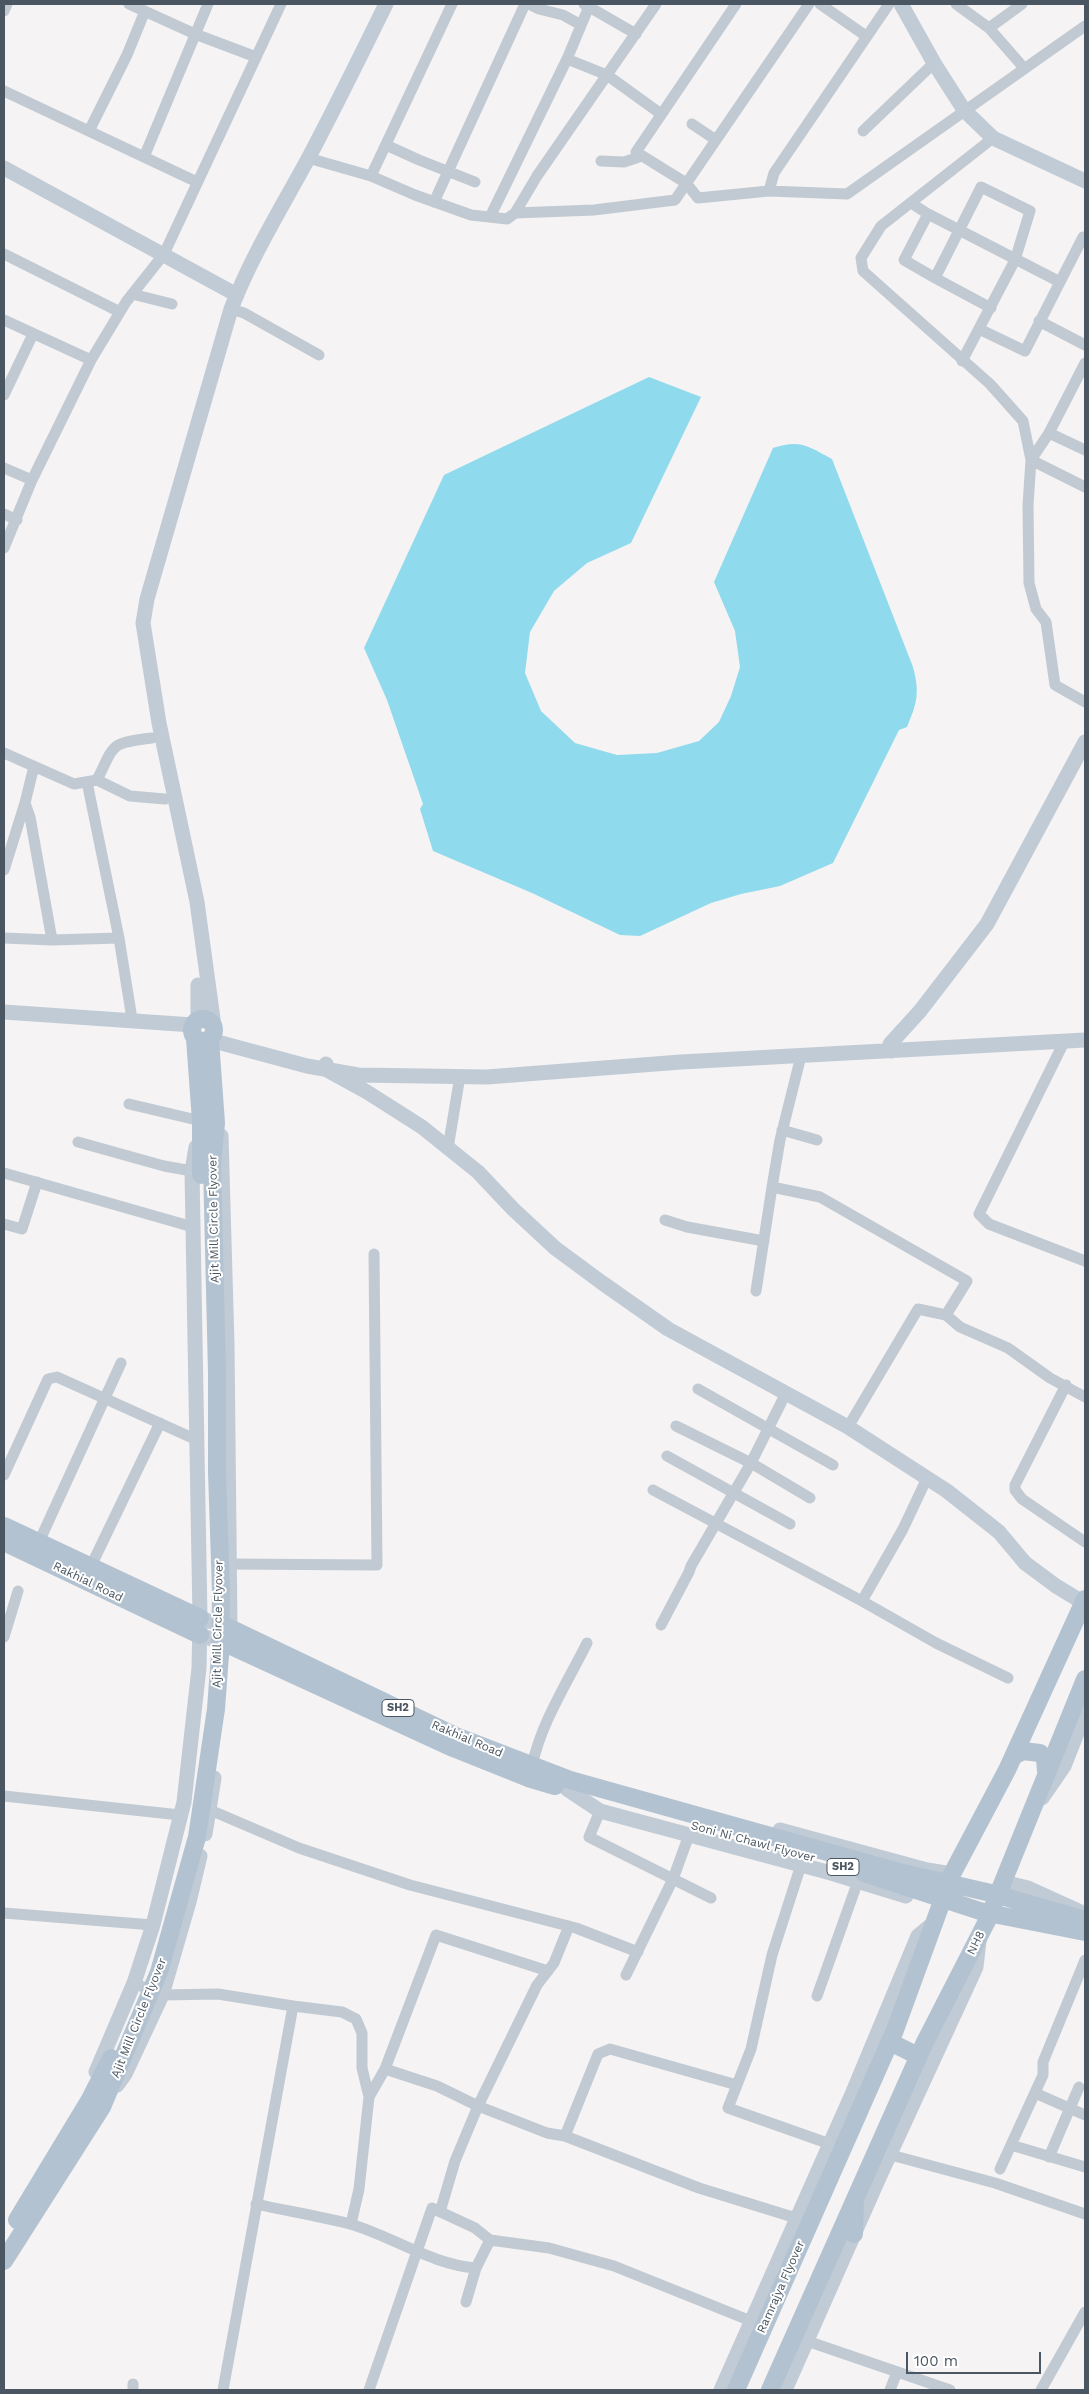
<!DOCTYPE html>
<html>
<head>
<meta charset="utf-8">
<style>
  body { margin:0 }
  #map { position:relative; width:1089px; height:2394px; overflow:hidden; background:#f5f3f3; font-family:"Work Sans",sans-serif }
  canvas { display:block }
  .frame { position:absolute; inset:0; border:5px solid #4a5661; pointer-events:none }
  .scale { position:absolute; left:906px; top:2352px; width:135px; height:22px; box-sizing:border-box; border:2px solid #4a5661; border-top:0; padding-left:6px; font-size:15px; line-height:18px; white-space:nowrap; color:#4a5661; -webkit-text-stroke:4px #fff; paint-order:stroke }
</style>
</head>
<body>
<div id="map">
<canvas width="1089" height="2394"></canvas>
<div class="frame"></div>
<div class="scale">100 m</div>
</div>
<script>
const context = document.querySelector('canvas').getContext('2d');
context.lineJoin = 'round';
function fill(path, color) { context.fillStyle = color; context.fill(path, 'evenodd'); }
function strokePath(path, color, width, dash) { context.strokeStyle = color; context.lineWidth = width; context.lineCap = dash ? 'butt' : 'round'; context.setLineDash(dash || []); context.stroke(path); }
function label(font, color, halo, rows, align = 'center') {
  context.font = font + ' "Work Sans",sans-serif'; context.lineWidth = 4; context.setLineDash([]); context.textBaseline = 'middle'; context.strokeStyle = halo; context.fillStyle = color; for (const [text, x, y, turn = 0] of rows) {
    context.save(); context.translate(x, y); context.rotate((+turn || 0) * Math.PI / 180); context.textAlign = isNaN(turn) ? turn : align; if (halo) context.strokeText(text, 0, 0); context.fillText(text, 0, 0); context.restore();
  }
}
const water = new Path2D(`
  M649 377 701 397 631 543 587 563 554 591 530 632 525 673 541 711 575 743 617 755 657 753 699 741 719 722 731 696 740 667 735 631 714 582 773 448C800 439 808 446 832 459L913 667C920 693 917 703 907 727L899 730 833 863 780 886 741 894 711 903 640 936 620 935 532 893 433 851 420 809 423 804 387 700 364 648 444 475Z`);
const street = new Path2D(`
  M129 4 195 34 256 57
  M529 4 539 9 563 15 581 25
  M584 4 636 34
  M736 4 636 152 686 183 698 198 769 191 774 173 889 4
  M820 4 866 36
  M956 4 989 28 1024 68
  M4 11 7 4
  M989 28 1022 4
  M567 59 607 75 661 114
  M4 91 197 182
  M692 124 716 140
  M89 131 127 55 145 11
  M863 131 934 63
  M993 138 881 226 861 258 863 271 990 384 1023 421 1031 460 1085 487
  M386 145 419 160 475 182
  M144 157 208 4
  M308 158 371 176 415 195 471 215 507 219 515 213 594 210 675 200 809 4
  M601 161 624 162 642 156
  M371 176 452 4
  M769 191 847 194 1085 26
  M434 202 525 4
  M911 203 928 214 904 260 935 278 981 187 1030 211 1015 260 962 361
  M515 213 537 176 656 4
  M928 214 1060 282 1083 237 1085 239
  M490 217 567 59 590 4
  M4 254 120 312
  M935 278 991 308
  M132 294 172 304
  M231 309 244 313 319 355
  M4 320 91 360
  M1039 321 1085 345
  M979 329 1025 351 1060 282
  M1085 363 1049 433 1031 460 1028 505 1029 583 1036 609 1046 622 1055 685 1085 702
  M4 395 33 334
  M1049 433 1085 450
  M4 468 32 480 4 548
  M32 480 91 360 126 302 164 254 281 4
  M4 514 17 520
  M4 753 74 784 97 780 130 796 165 799
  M34 766 25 803 30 817 52 940
  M97 780C115 744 109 743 152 738
  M4 870 25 803
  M4 938 52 940 119 938 87 782
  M119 938 132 1019
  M1065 1040 979 1214 989 1224 1085 1261
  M801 1056 780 1140 772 1187 820 1197 967 1281 946 1315 960 1327 1008 1348 1050 1378 1085 1397
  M129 1104 201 1121
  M782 1130 817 1140
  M78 1142 164 1166 192 1171
  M448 1148 460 1076
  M4 1173 193 1227
  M665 1220 687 1227 764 1241
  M4 1224 22 1229 37 1182
  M756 1291 772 1187
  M1066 1385 1015 1485V1490L1022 1499 1085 1542
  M698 1389 833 1465
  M676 1426 751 1463 810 1498
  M848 1427 918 1309 946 1315
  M667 1456 790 1524
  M4 1475 48 1379 57 1377 197 1440
  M653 1490 862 1601 936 1643 1008 1678
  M39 1542 121 1363
  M230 1564 377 1565 374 1254
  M91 1566 160 1423
  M862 1601 903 1529 927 1478
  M661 1625 689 1572 691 1566 751 1463 786 1393
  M4 1637 18 1591
  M532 1766C541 1723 567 1683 587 1643
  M4 1796 180 1815
  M210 1810 299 1848 410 1885 576 1928 638 1952
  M600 1811 589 1837 711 1898
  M801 1865 772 1955 751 2049 728 2108 830 2144
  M4 1913 153 1925
  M626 1975 673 1879 689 1835
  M134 1983 162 1995 218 1994 293 2006 223 2390
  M817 1996 858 1881
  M293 2006 342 2012 356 2019 362 2033V2068L369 2097 359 2189 351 2224
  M385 2069 437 2086 478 2106 547 2133 565 2136 699 2188 796 2218
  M1035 2093 1085 2115
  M369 2097 385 2069 436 1935 548 1971
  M565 2136 598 2054 610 2049 737 2085
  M1011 2145 1085 2167
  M891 2155 995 2183 1085 2214
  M1049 2157 1079 2087
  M1000 2169 1043 2075V2062L1085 1960
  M256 2204C287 2211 319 2216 350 2224 392 2236 432 2265 476 2268
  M440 2212 455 2161 478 2106 537 1985 554 1963 569 1926
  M466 2302 476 2268 490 2240
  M807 2341 950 2390
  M133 2390V2384
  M369 2390 432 2208 475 2228 490 2240 549 2248 614 2266 751 2321
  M890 2390 897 2372
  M1041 2390 1085 2312`);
const secondary = new Path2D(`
  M901 4 934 63 964 110 993 138 1085 181
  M4 168 237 295
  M198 985V1020
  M4 1012 193 1025
  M214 1026 197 902 159 723 143 623 147 599 231 309C252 255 282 207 309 157 336 106 361 55 386 4
  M210 1040 307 1066 358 1075 487 1077 681 1062 1085 1040
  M891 1051 890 1044 920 1011 987 924 1085 742
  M326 1064 325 1069 367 1092 422 1127 478 1172 513 1209 555 1248 601 1282 668 1329 848 1427 947 1491 999 1532 1025 1563 1056 1586 1084 1603
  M221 1136 227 1345 230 1628
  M196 1147 192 1171 200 1618
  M567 1789 600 1811 831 1873 906 1896
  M1042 1798 1064 1766 1085 1713
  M780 1830 927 1870 952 1874
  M205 1834 214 1778
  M1003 1882 1028 1888 1083 1913
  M96 2072 134 1983 153 1925 184 1802 199 1668 200 1618 230 1628 229 1645 200 1635
  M117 2085 125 2074 162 1995 189 1902 200 1856
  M721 2390 853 2092 918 1936 936 1921
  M785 2390 878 2180 976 1967 979 1941`);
const primary = new Path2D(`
  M192 1030a11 11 0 1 1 22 0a11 11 0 1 1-22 0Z
  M195 1038 201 1121V1175
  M4 1526 200 1618
  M4 1542 200 1635
  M230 1628 458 1737 570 1780 899 1872 991 1893 1085 1920
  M229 1645 453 1748 528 1778 555 1786
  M1014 1756 1023 1751 1040 1753 1045 1759 1046 1771
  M864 1873 983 1912 1085 1932
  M890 2042 918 2056
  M17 2220 89 2101 111 2058
  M854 2234 855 2206
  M4 2261 102 2107 159 1972 197 1837 216 1709 220 1655 221 1593 217 1472V1373L212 1165 216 1123 210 1040
  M736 2390 895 2030 952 1874 1007 1770 1085 1599
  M770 2390 925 2042 988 1919 1085 1679`);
const shields = [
  [398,1708,32],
  [843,1867,32]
];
const shieldNames = [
  ["SH2",398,1708],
  ["SH2",843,1867]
];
const streetNames = [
  ["Ajit Mill Circle Flyover",214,1219,-91],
  ["Rakhial Road",88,1582,26],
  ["Ajit Mill Circle Flyover",218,1624,-89],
  ["Rakhial Road",467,1739,23],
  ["Soni Ni Chawl Flyover",753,1842,15],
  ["NH8",976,1943,-64],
  ["Ajit Mill Circle Flyover",139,2018,-68],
  ["Ramrajya Flyover",781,2287,-66]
];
fill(water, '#90daee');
strokePath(street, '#c1cad2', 11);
strokePath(secondary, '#c1cbd6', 15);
strokePath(primary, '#b3c2d1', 18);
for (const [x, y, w] of shields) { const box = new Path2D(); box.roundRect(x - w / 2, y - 8.5, w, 17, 4); context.fillStyle = '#fff'; context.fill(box); strokePath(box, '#4a5661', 1); }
label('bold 11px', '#4a5661', null, shieldNames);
label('12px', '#4a5661', '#fff', streetNames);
</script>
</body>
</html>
